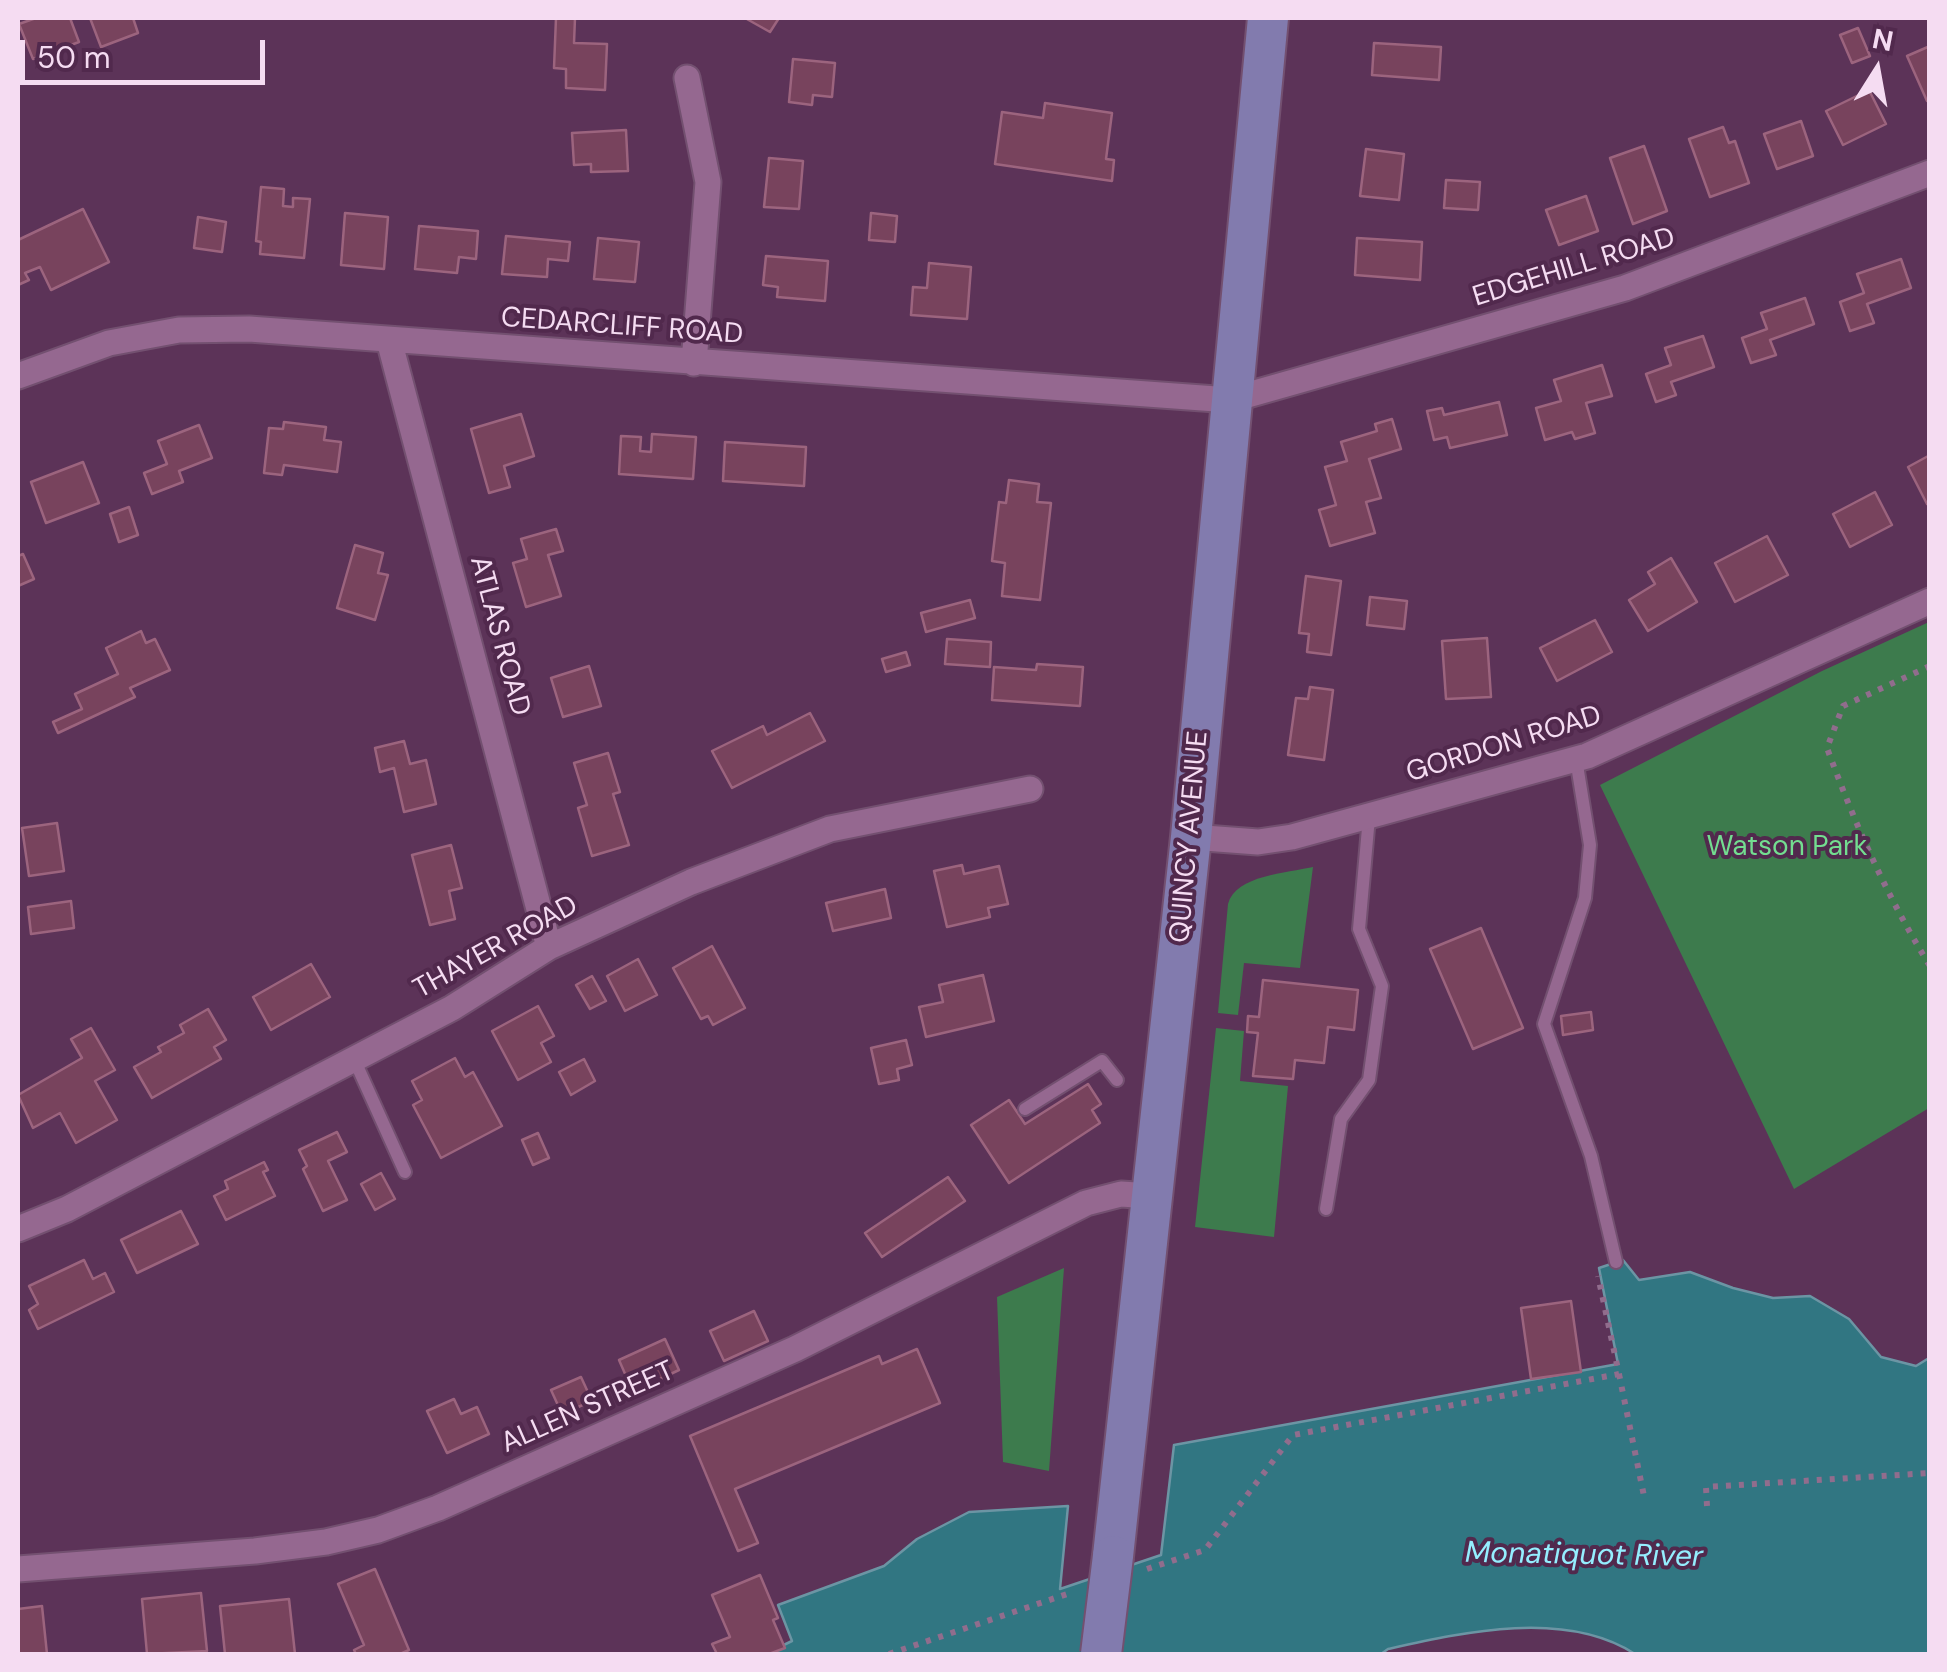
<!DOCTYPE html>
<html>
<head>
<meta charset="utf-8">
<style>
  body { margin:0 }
  #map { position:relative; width:1947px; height:1672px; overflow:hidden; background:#5c3358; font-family:"DM Sans",sans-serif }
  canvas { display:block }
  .frame { position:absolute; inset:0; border:20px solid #f5dcf2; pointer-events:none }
  .north { position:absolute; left:1827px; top:20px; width:100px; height:100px; -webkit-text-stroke:8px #51294d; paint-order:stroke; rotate:11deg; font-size:28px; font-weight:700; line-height:40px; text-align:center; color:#f5dcf2 }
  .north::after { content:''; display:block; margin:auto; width:35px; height:45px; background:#f5dcf2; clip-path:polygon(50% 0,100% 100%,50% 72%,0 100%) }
  .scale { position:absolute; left:20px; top:40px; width:245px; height:45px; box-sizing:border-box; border:5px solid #f5dcf2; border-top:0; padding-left:12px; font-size:30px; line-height:35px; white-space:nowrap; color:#f5dcf2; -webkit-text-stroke:8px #51294d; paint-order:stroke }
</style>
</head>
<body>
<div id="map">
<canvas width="1947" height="1672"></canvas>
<div class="frame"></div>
<div class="north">N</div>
<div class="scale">50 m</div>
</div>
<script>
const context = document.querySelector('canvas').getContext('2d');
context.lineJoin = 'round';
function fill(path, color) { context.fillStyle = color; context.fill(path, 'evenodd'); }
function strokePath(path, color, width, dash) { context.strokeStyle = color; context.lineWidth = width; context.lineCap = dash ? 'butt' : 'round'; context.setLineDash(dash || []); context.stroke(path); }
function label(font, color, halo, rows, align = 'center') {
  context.font = font + ' "DM Sans",sans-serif'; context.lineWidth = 8; context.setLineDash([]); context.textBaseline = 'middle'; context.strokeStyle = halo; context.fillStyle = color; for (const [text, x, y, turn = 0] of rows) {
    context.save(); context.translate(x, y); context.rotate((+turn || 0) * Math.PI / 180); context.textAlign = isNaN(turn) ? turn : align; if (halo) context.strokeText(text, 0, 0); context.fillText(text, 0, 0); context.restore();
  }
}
const green = new Path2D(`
  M1929 622V1108L1794 1189 1600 785 1822 671Z
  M1313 867 1300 968 1244 963 1238 1015 1218 1013 1228 904C1236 875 1287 873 1313 867Z
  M1216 1028 1244 1031 1240 1081 1288 1086 1274 1237 1195 1227Z
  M1064 1268 1049 1471 1003 1462 997 1297Z`);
const water = new Path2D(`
  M1623 1260 1639 1280 1690 1272 1733 1288 1773 1298 1810 1296 1849 1319 1881 1357 1916 1366 1929 1358V1654H1635C1565 1609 1464 1632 1388 1649L1381 1654H765L792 1641 778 1605 884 1566 917 1539 969 1512 1068 1506 1060 1589 1161 1555 1174 1445 1618 1364 1599 1268Z`);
const building = new Path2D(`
  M36 18H70L79 42 33 59 19 24Z
  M90 18H133L138 33 101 47Z
  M556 18H575L574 43 607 44 605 90 566 88V69L554 68Z
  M745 18H779L770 32Z
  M1858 28 1870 56 1852 63 1840 35Z
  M1374 43 1441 47 1439 80 1372 75Z
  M1930 46V100L1927 101 1907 56Z
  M793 59 835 63 832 97 813 95 812 105 789 102Z
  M1869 90 1886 124 1843 145 1826 111Z
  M1045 103 1112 113 1106 159 1114 160 1112 181 995 164 1002 112 1043 118Z
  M1801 121 1813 156 1777 169 1764 134Z
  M1723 127 1729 143 1735 141 1749 183 1710 197 1689 139Z
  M626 130 628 171 591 172V164L574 165 572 133Z
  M1644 146 1667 211 1633 224 1610 158Z
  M1366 149 1404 154 1399 200 1360 196Z
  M769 158 803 161 799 209 764 207Z
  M1446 180 1480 182 1478 210 1444 208Z
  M261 187 284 189 283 206 293 207V198L310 199 304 258 260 254 261 242 256 241Z
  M1586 196 1598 231 1559 245 1546 210Z
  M83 209 109 262 51 290 40 267 25 273 29 280 18 285V240Z
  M345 213 388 217 384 269 341 265Z
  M871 213 897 216 895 242 869 240Z
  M198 217 226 222 222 252 194 248Z
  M419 226 478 231 476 259 459 257 457 273 415 269Z
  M506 236 570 242 568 261 548 259 547 277 502 274Z
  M598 238 639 242 635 282 594 279Z
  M1357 238 1422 242 1420 280 1355 275Z
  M766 256 828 261 825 301 777 297 778 287 763 285Z
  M1901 259 1911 288 1867 304 1874 323 1850 331 1840 302 1864 293 1857 274Z
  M929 263 971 267 967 319 911 315 913 287 927 288Z
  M1805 298 1814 324 1770 340 1776 355 1751 363 1742 338 1767 329 1761 313Z
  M1703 336 1714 367 1671 382 1676 395 1656 402 1646 374 1671 365 1665 348Z
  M1602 365 1612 396 1586 403 1595 433 1575 439 1572 432 1545 440 1536 408 1561 401 1554 380Z
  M1499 402 1507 435 1450 448 1447 437 1434 440 1427 411 1442 408 1444 415Z
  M521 414 534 456 504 466 510 487 489 493 471 429Z
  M1392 419 1401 449 1369 459 1381 498 1366 502 1375 533 1330 546 1319 510 1336 505 1325 467 1347 461 1341 442 1377 431 1375 424Z
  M284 422 326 427 324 440 341 442 337 472 284 465 282 475 264 473 269 428 283 429Z
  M199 425 212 458 179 471 183 482 152 494 144 473 167 464 158 441Z
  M652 434 696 437 693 479 619 474 621 436 641 437 640 451 651 452Z
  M725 442 806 447 804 486 723 481Z
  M1930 455V502L1927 504 1908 467Z
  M83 462 99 503 46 523 31 482Z
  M1009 480 1039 484 1037 502 1051 503 1040 600 1002 596 1005 563 992 561 999 502 1006 503Z
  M1875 492 1892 525 1850 547 1833 514Z
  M129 507 138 535 119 542 110 514Z
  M556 529 563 551 548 555 561 596 526 607 513 563 527 559 521 539Z
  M1767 536 1788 575 1735 602 1715 563Z
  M355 545 383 553 378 573 388 575 375 620 337 608Z
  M23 554 34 579 18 586V556Z
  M1671 558 1697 602 1648 631 1629 600 1655 584 1648 572Z
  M1306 576 1341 581 1331 655 1307 652 1309 634 1299 633Z
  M1370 597 1407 601 1404 629 1367 625Z
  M970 600 975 618 926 632 921 613Z
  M1595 620 1612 652 1557 681 1540 648Z
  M141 631 146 643 155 639 170 670 130 688 135 697 58 733 53 722 82 709 75 694 118 674 106 648Z
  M1487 638 1491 697 1446 699 1442 641Z
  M947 639 991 642 990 667 945 664Z
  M906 652 910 665 886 672 882 659Z
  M1037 664 1083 667 1080 706 992 700 994 667 1036 670Z
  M589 666 601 706 563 717 551 678Z
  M1310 687 1333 690 1324 760 1288 755 1296 698 1308 699Z
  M810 713 825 741 732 788 712 751 763 726 767 735Z
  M404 741 410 764 426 760 436 804 404 812 394 768 380 772 375 748Z
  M608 753 620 792 613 794 629 845 592 856 578 808 587 805 574 763Z
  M57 823 64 871 29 876 22 828Z
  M451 845 462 888 449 891 455 919 430 925 412 855Z
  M962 865 964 874 999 866 1008 904 988 908 990 917 947 927 934 871Z
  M885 889 891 918 833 931 826 903Z
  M71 901 74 928 31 934 28 907Z
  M1481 928 1523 1028 1473 1049 1430 949Z
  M712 946 745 1008 713 1025 708 1016 701 1019 673 968Z
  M638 959 657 995 625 1011 607 976Z
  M311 964 330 997 271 1030 253 997Z
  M983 975 994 1021 926 1037 919 1007 943 1002 939 985Z
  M592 976 606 1001 590 1009 576 985Z
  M1263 980 1358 990 1354 1030 1328 1027 1324 1063 1295 1060 1293 1079 1253 1076 1258 1033 1247 1032 1248 1016 1259 1017Z
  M538 1006 554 1036 541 1043 551 1062 518 1080 492 1031Z
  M208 1009 226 1040 214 1047 221 1059 152 1098 134 1067 161 1052 158 1047 184 1033 180 1025Z
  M1591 1012 1593 1030 1563 1035 1561 1016Z
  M91 1028 115 1070 95 1081 117 1120 76 1143 60 1113 33 1128 18 1095 82 1058 71 1039Z
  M906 1040 912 1065 897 1069 899 1080 879 1084 871 1048Z
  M455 1058 465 1077 473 1072 502 1126 441 1158 413 1105 422 1100 412 1081Z
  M584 1059 595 1081 571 1095 559 1072Z
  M1088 1084 1101 1104 1092 1110 1100 1123 1009 1183 971 1125 1009 1100 1025 1124Z
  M337 1132 347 1152 328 1161 347 1200 323 1211 303 1169 307 1166 299 1150Z
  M538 1133 549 1158 533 1165 522 1140Z
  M264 1162 268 1170 263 1172 275 1196 226 1220 214 1196 228 1189 225 1181Z
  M381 1173 395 1199 375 1210 361 1184Z
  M948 1177 965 1201 882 1257 865 1233Z
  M181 1211 198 1244 137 1273 121 1240Z
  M84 1260 93 1279 105 1273 114 1292 38 1329 29 1310 38 1304 29 1286Z
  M1571 1301 1581 1372 1531 1379 1521 1308Z
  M754 1311 768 1341 724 1361 710 1331Z
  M665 1339 679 1370 633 1392 619 1360Z
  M917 1349 940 1403 735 1489 758 1543 738 1551 690 1436 879 1356 882 1364Z
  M581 1377 592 1401 562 1414 551 1390Z
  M454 1399 461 1414 477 1407 489 1434 447 1453 427 1411Z
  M375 1569 409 1650 400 1654H356L354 1650 364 1645 338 1584Z
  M760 1575 778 1618 773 1620 785 1648 769 1654H717L712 1644 730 1637 712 1595Z
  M201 1593 207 1651 147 1654 142 1599Z
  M289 1599 295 1654H225L220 1606Z
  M42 1606 47 1654H18V1609Z`);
const path = new Path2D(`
  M1930 666 1843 706 1827 748C1855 824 1887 897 1930 966
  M1619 1374 1645 1501
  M1707 1506 1706 1487 1930 1473
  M1147 1569 1205 1550 1293 1435 1619 1374 1598 1276
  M889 1654 1073 1592`);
const service = new Path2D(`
  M1576 759 1590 845 1585 898 1544 1024 1591 1156 1616 1262
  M354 1059 405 1172
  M1025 1109 1102 1061 1117 1080
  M1326 1209 1341 1119 1369 1080 1382 986 1359 929 1369 817`);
const minor = new Path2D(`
  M687 78 708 182 694 363
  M389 340 549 947
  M18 376 109 343 179 330 249 329 1230 400 1625 288 1930 173
  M1191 837 1258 842 1292 837 1587 756 1930 601
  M18 1229 67 1209 452 1008 549 947 691 882 830 829 1030 789
  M18 1569 255 1551 326 1542 378 1530 438 1508 795 1349 1086 1203 1121 1194 1151 1196`);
const primary = new Path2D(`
  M1113 1556 1191 837 1268 18`);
const primaryBridge = new Path2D(`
  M1101 1654 1113 1556`);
const streetNames = [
  ["EDGEHILL ROAD",1574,268,-17],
  ["CEDARCLIFF ROAD",622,327,4],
  ["ATLAS ROAD",499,636,75],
  ["GORDON ROAD",1504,745,-17],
  ["QUINCY AVENUE",1190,837,-85],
  ["THAYER ROAD",496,948,-29],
  ["ALLEN STREET",588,1408,-24]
];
const parkNames = [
  ["Watson Park",1787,848]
];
const waterNames = [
  ["Monatiquot River",1584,1556,1]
];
fill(green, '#3d7b4d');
fill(water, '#317682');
strokePath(water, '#6c95a4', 2.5);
fill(building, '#78435d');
strokePath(building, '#9c647e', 2.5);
strokePath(service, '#735070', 16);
strokePath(minor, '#735070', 29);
strokePath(primary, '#735070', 44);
strokePath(path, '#916d8d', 6, [5, 8]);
strokePath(service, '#956890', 12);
strokePath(minor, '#956890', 25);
strokePath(primary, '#827bae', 40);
strokePath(primaryBridge, '#735070', 44, []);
strokePath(primaryBridge, '#827bae', 40);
label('28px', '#f5dcf2', '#51294d', streetNames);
label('28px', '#73dd90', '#51294d', parkNames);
label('italic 30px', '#94eefe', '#51294d', waterNames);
</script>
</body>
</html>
